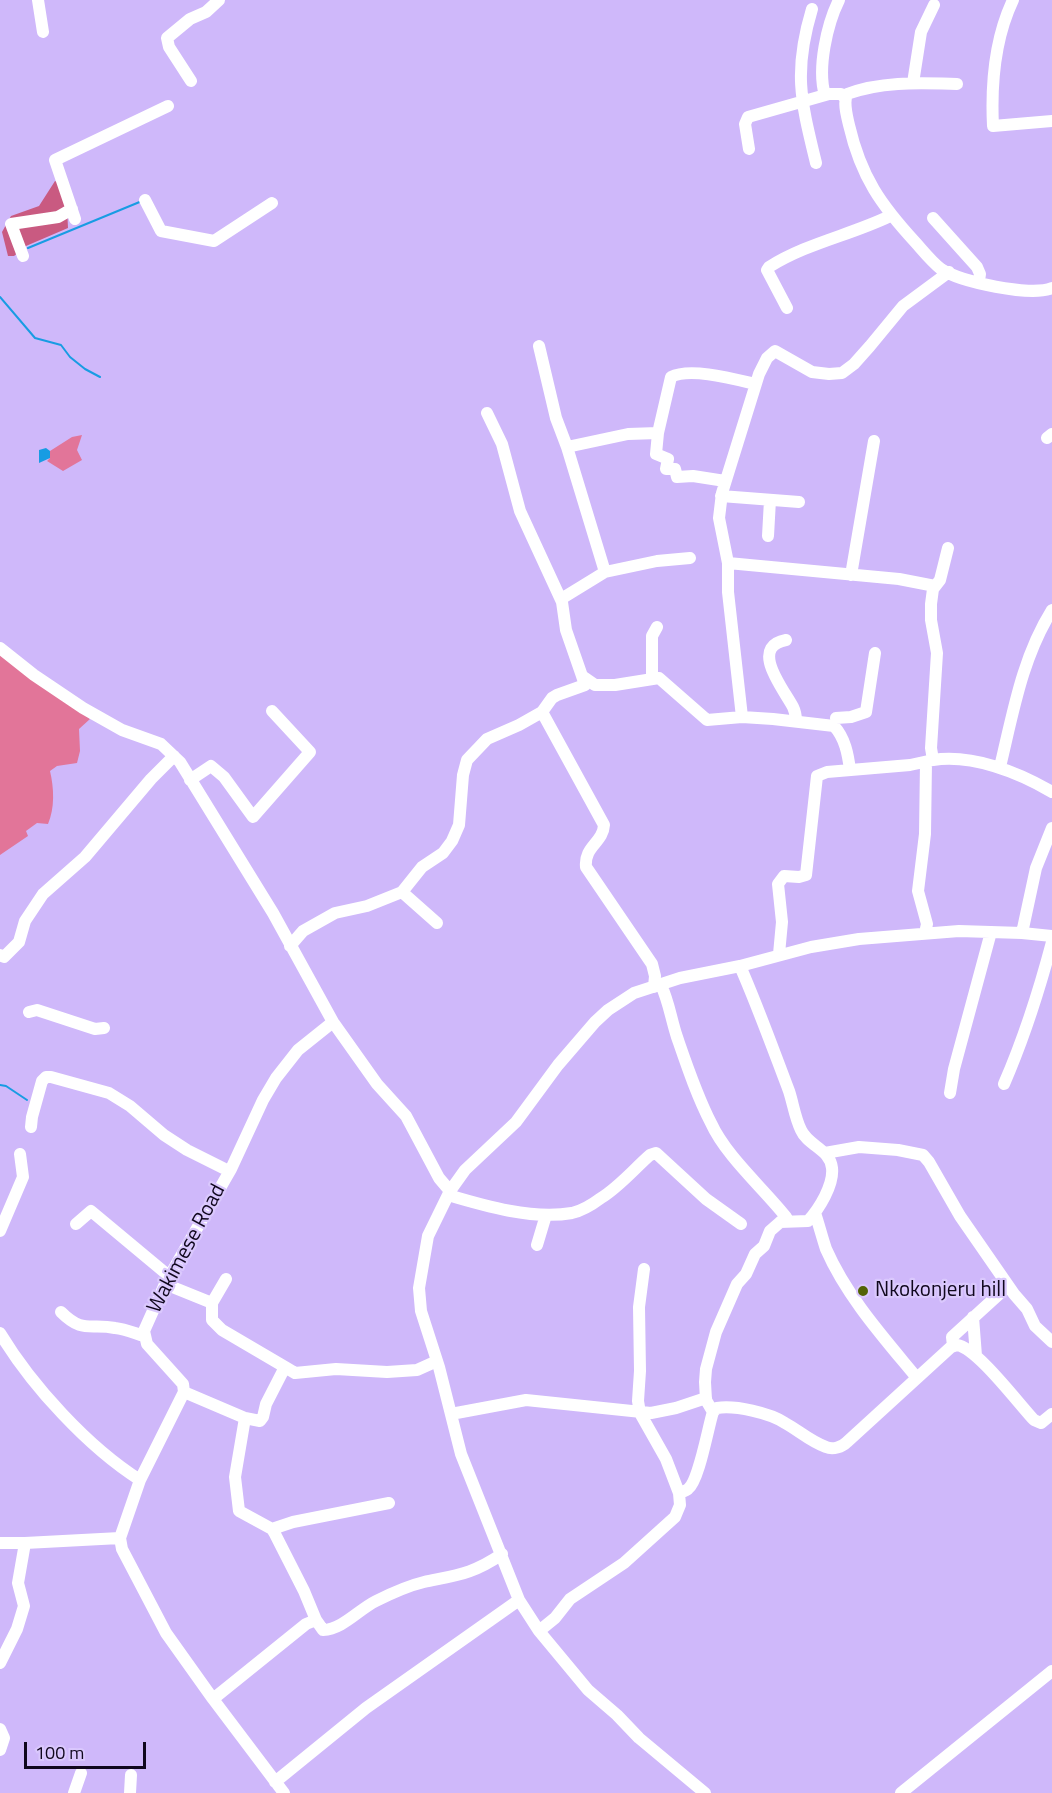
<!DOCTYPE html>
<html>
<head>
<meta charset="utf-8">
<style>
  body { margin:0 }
  #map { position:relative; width:1052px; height:1793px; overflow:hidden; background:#cfb8fa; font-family:"Titillium Web",sans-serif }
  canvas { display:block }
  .scale { position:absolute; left:24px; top:1742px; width:122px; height:27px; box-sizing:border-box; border:3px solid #10071d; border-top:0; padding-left:8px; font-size:18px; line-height:21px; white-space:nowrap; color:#10071d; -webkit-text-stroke:4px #dac8fd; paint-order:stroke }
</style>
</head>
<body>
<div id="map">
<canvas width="1052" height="1793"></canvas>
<div class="scale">100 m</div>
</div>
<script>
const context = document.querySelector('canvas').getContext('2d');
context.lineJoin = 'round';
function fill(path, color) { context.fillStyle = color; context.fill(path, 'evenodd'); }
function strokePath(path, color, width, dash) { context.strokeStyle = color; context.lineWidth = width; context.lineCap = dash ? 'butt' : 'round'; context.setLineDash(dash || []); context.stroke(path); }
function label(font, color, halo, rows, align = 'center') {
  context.font = font + ' "Titillium Web",sans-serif'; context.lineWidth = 4.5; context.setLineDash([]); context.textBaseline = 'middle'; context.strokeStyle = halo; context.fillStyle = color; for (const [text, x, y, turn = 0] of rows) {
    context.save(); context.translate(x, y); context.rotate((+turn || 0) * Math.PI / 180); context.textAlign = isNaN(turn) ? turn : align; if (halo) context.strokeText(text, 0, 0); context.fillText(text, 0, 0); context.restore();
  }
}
const green = new Path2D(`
  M82 435 77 450 82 460 63 471 47 461 50 458V451L72 437Z
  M0 654 90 719 79 729 80 751 77 763 57 766 50 771C54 788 55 808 48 824L37 823 26 831 28 836 0 855Z`);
const forest = new Path2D(`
  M55 181 66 186 68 228 26 246 14 256H8L2 232 11 216 39 206Z`);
const water = new Path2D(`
  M46 448 50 451V458L39 463V450Z`);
const stream = new Path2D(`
  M28 248 142 201
  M0 297 35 338 61 345 70 357 85 369 100 377
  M0 1085 6 1086 27 1100`);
const minor = new Path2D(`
  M38 0 43 32
  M1013 0C995 38 991 85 993 126L1052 121
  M812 9C793 72 801 101 816 163
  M191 81 169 47 167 38 190 19 206 12 219 0
  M913 83 921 32 934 5
  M957 84C920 83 882 81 847 94 843 103 847 116 849 125 861 177 881 205 916 243 924 252 932 262 941 269 960 282 1031 297 1052 288
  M825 95C817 69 827 24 839 0
  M749 149 745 124 748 117 829 94H841L845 98
  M145 200 161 231 214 241 272 203
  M933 218 977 267 980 274 979 281
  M75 219 55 160 168 106
  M23 256 11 224 58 217 72 209
  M787 308 767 270 769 267C807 243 851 235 890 216
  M539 346 556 418 567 447 605 572
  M487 413 502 444 520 511 562 602 566 630 582 676
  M1047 438 1052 434
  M567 447 628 434 658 433
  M725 481 693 476 677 477 675 469H666L668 459 656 454 658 433 671 377C690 367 734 379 755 384
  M721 496 799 502
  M768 536 770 500
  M948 548 940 580 933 589 931 604V620L937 653 931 748 933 760C972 754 1018 772 1052 792
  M728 563 899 579 935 586
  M851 575 874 441
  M561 599 605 572 657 561 690 558
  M786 640C748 647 785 691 793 707 795 711 796 716 796 721
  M0 648 34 675 83 708 122 730 161 744 180 762 273 913 333 1022 377 1084 406 1116 439 1178 450 1191
  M652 679V636L657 627
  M542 712 604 825C603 843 584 846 586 867L652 964 655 976 654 987
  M742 717 728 592V563L719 518 722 493 759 374 767 358 775 351 812 372 829 374 842 373 854 364 870 346 903 306 949 272
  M836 718 851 717 866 712 875 653
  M1000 767C1013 713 1022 658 1052 610
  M190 780 211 766 224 777 253 817 310 752 272 711
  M402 892 437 923
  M925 933 927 924 918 891 925 834 926 762
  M1022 933 1036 868 1052 828
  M290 946 303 931 335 913 367 906 402 892 422 867 443 853 452 841 459 825 463 775 467 760 487 739 519 725 542 712 552 698 557 695 585 685 582 676 595 685H615L659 678 707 720 742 717 773 719 834 726C845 738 848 754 850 770
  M779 954 782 922 778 884 784 876 799 877 806 875 817 776 827 772 910 765 933 760
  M0 955 4 957 19 942 25 921 43 894 85 857 151 779 174 756
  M740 966C758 1007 773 1049 789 1091 793 1103 795 1118 801 1130 808 1146 830 1149 832 1168 834 1185 819 1209 808 1221L780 1222
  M661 985C669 1002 671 1019 677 1037 687 1066 697 1096 711 1123 726 1156 763 1188 786 1217L770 1231 764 1246 755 1254 746 1274 737 1284 716 1332 706 1369 705 1382 706 1400 713 1412
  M29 1012 37 1010 95 1029 104 1028
  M1004 1084C1024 1038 1039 991 1052 942
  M950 1093 954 1069 991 932
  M31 1127 32 1117 42 1081 46 1077H51L109 1093 130 1106 164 1135 187 1150 229 1171
  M825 1153 859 1147 898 1150 923 1155 929 1162 960 1216 1014 1294 1027 1309 1035 1326 1052 1342
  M448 1195C485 1206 533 1220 572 1213 581 1211 593 1204 601 1198 619 1187 634 1169 650 1155L656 1153 706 1199 741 1224
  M815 1213C819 1225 822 1237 826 1249 847 1297 884 1338 917 1378
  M76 1224 91 1211 169 1276
  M0 1231 23 1177 20 1154
  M537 1245 546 1215
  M226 1279 212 1303V1320L222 1330 285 1367
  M165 1284 212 1303
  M61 1312C83 1334 90 1323 115 1328 125 1329 134 1333 144 1336
  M973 1317 976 1356
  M0 1333C32 1386 88 1447 140 1480
  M953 1346 952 1337 1008 1286
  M184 1392 245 1418 260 1421 263 1417 266 1404 285 1367 295 1373 336 1369 387 1372 417 1370 437 1361
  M451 1414 526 1400 651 1413 676 1408 706 1398
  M679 1493C682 1492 686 1491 688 1489 699 1481 708 1427 713 1412L717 1408C735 1405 770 1413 785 1423 798 1430 811 1442 826 1447 833 1450 842 1447 847 1442L951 1347 957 1345C977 1348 1018 1403 1034 1420L1041 1423 1052 1414
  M272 1529 293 1522 389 1503
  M0 1543H25L120 1538
  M316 1620 323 1630C343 1629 358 1610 376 1601 390 1594 407 1586 424 1582 457 1575 473 1574 502 1554
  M539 1631 555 1618 570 1599 624 1563 675 1517 680 1505 679 1493 666 1459 640 1413 638 1401 640 1371 639 1307 644 1269
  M0 1663 17 1629 24 1606 18 1583 25 1543
  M213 1699 306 1624 316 1620 304 1591 275 1534 272 1529 239 1511 235 1477 245 1418
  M0 1729 4 1738 0 1750
  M275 1782 366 1708 519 1600
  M74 1793 81 1773
  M130 1793 131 1775
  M284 1793 213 1699 166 1633 122 1549 120 1538 140 1480 184 1392 183 1384 147 1344 144 1331 165 1284 231 1169 263 1100 276 1078 298 1050 333 1022
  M705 1793 639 1738 617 1715 588 1690 539 1631 519 1600 461 1454 439 1367 421 1311 419 1288 428 1236 450 1191 465 1170 516 1122 558 1065 595 1022 608 1010 634 993 680 978 740 966 811 947 859 939 959 931 1022 933 1052 936
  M901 1793 1052 1671`);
const markers = [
  [863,1291,6,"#526206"]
];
const streetNames = [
  ["Wakimese Road",187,1249,-62]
];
const poiNames = [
  ["Nkokonjeru hill",875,1291]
];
fill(green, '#e27599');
fill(forest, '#c95a81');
fill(water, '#189ce3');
strokePath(stream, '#189ce3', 2);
strokePath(minor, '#fff', 12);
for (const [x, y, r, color] of markers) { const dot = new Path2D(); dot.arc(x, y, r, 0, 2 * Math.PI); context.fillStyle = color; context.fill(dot); strokePath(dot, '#dac8fd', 2); }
label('21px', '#10071d', '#dac8fd', streetNames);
label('21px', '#10071d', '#dac8fd', poiNames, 'left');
</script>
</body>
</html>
